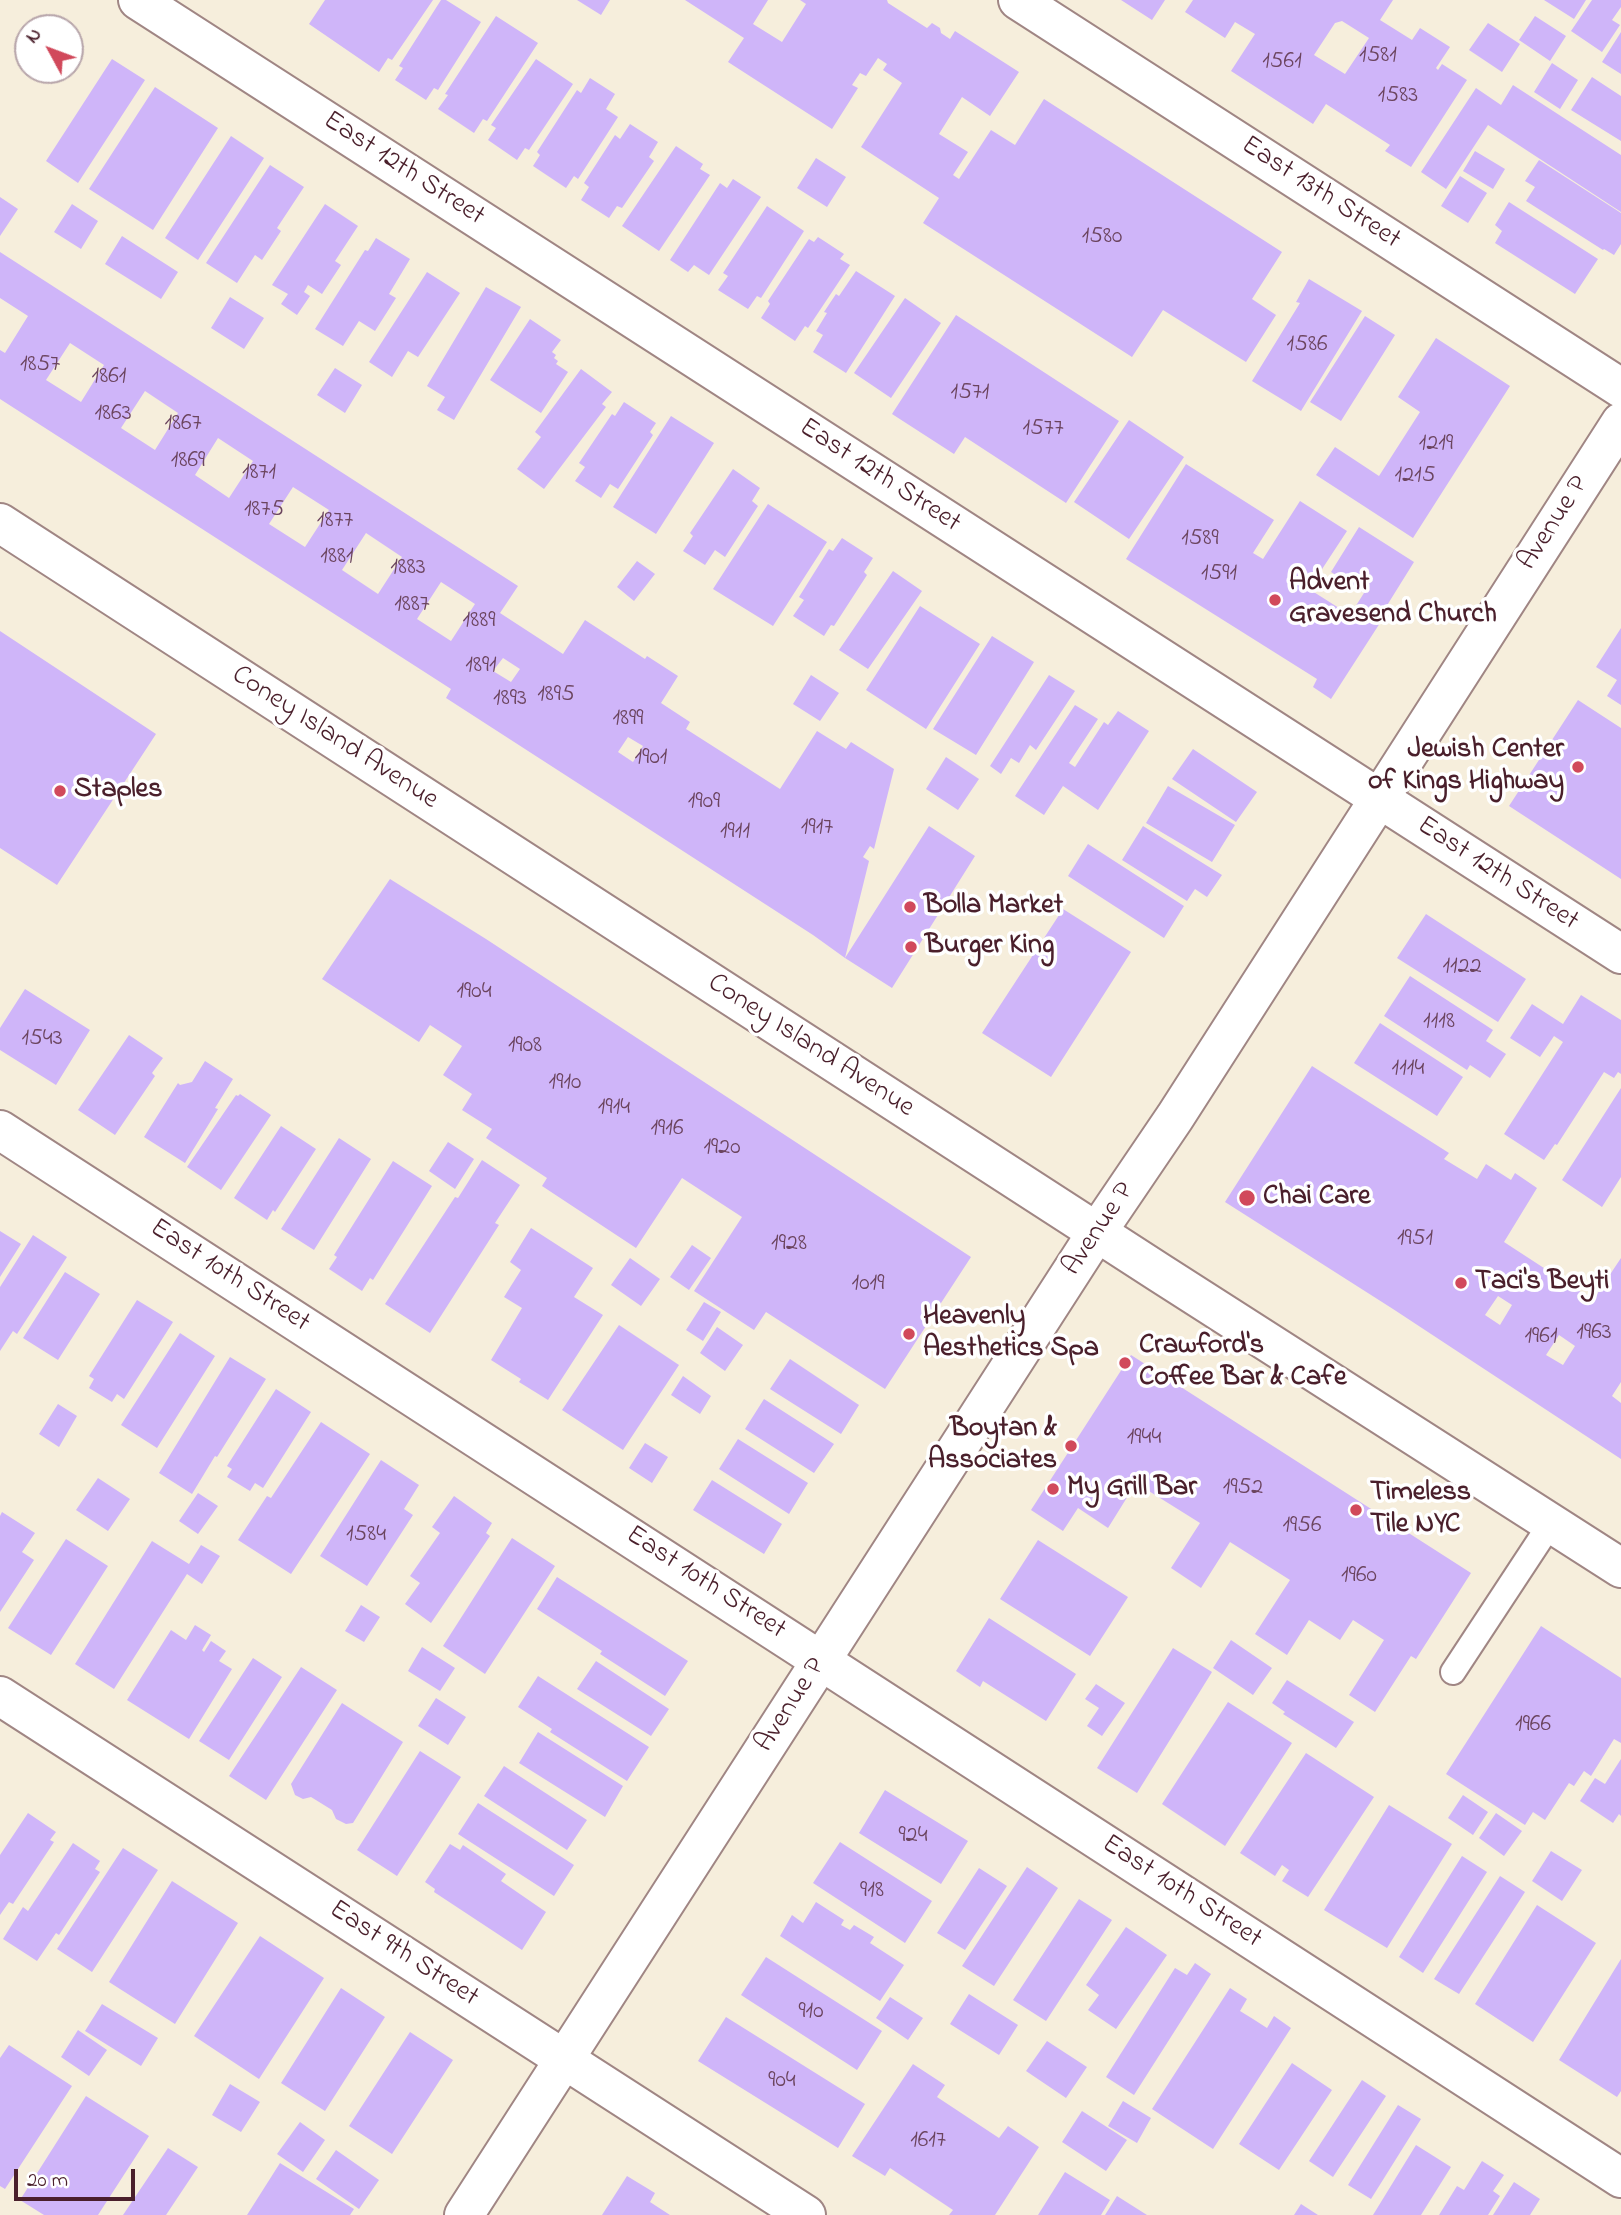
<!DOCTYPE html>
<html>
<head>
<meta charset="utf-8">
<style>
  body { margin:0 }
  #map { position:relative; width:1621px; height:2215px; overflow:hidden; background:#f6eedc; font-family:"Indie Flower",sans-serif }
  canvas { display:block }
  .north { position:absolute; left:14px; top:14px; width:70px; height:70px; box-sizing:border-box; background:#fff; border:2px solid #b7a5aa; border-radius:50%; rotate:311deg; font-size:19px; font-weight:700; line-height:28px; text-align:center; color:#4a1f2b }
  .north::after { content:''; display:block; margin:auto; width:24px; height:32px; background:#d1495b; clip-path:polygon(50% 0,100% 100%,50% 72%,0 100%) }
  .scale { position:absolute; left:14px; top:2169px; width:121px; height:32px; box-sizing:border-box; border:4px solid #4a1f2b; border-top:0; padding-left:9px; font-size:21px; line-height:24px; white-space:nowrap; color:#4a1f2b; -webkit-text-stroke:5px #fff; paint-order:stroke }
</style>
</head>
<body>
<div id="map">
<canvas width="1621" height="2215"></canvas>
<div class="north">N</div>
<div class="scale">20 m</div>
</div>
<script>
const context = document.querySelector('canvas').getContext('2d');
context.lineJoin = 'round';
function fill(path, color) { context.fillStyle = color; context.fill(path, 'evenodd'); }
function strokePath(path, color, width, dash) { context.strokeStyle = color; context.lineWidth = width; context.lineCap = dash ? 'butt' : 'round'; context.setLineDash(dash || []); context.stroke(path); }
function label(font, color, halo, rows, align = 'center') {
  context.font = font + ' "Indie Flower",sans-serif'; context.lineWidth = 7; context.setLineDash([]); context.textBaseline = 'middle'; context.strokeStyle = halo; context.fillStyle = color; for (const [text, x, y, turn = 0] of rows) {
    context.save(); context.translate(x, y); context.rotate((+turn || 0) * Math.PI / 180); context.textAlign = isNaN(turn) ? turn : align; if (halo) context.strokeText(text, 0, 0); context.fillText(text, 0, 0); context.restore();
  }
}
const building = new Path2D(`
  M325 0H433L392 60 388 58 379 72 309 24Z
  M441 0H446L481 22 438 90 434 88 426 100 395 80 403 68 399 66Z
  M577 0H610L601 15Z
  M685 0H768L753 24 782 42 806 4 800 0H887L888 3 927 28 932 23 940 28 941 33 950 39 955 31 1019 72 990 116 962 97 939 134 968 152 953 175 959 179 991 130 1015 145 1044 99 1282 252 1252 299 1276 315 1246 362 1163 310 1132 357 923 223 939 198 861 147 902 83 883 70 887 64 878 58 866 76 860 73 852 85 858 88 832 129 728 62 744 38Z
  M1121 0H1165L1152 20Z
  M1193 0H1393L1380 20 1412 40 1420 28 1450 47 1436 68 1438 70 1442 64 1467 80 1411 167 1385 151 1390 145 1326 104 1313 124 1231 71 1255 34 1235 22 1225 38 1185 12ZM1342 21 1369 38 1345 74 1314 55 1335 23Z
  M1544 0H1586L1574 19Z
  M1592 0H1621V7L1612 20 1620 25 1602 52 1571 31Z
  M496 16 538 43 487 121 483 119 474 133 438 109 448 95 445 94Z
  M1535 16 1566 36 1550 61 1519 40Z
  M1488 23 1520 44 1502 72 1469 50Z
  M1621 32V74L1602 62Z
  M112 59 145 80 78 183 46 161Z
  M536 59 573 84 529 150 525 148 517 160 488 140 496 128 491 125Z
  M1552 63 1578 80 1560 109 1534 92Z
  M1592 77 1621 96V141L1571 110Z
  M590 78 615 94 606 109 618 117 578 179 574 176 566 188 533 166 540 155 537 152 577 90 581 93Z
  M1513 85 1621 155V212L1488 125 1446 189 1421 172 1476 88 1501 105Z
  M155 87 218 128 153 230 89 189Z
  M630 124 658 142 649 157 654 161 622 208 617 206 609 218 581 200 589 187 584 183 615 135 620 139Z
  M231 136 264 158 198 260 165 238Z
  M676 146 703 164 700 169 710 175 659 251 622 226Z
  M1475 151 1505 169 1493 189 1463 171Z
  M816 158 846 177 827 207 797 188Z
  M1539 160 1621 213V244L1614 255 1604 249 1603 250 1526 201 1535 187 1525 181Z
  M270 165 304 187 277 228 281 231 262 260 255 255 237 283 206 263Z
  M1460 176 1487 193 1468 223 1441 206Z
  M733 179 761 197 709 275 694 265 688 272 670 260 720 183 727 188Z
  M0 197 18 209 0 236Z
  M1509 202 1598 259 1575 294 1495 243 1502 231 1495 225Z
  M72 204 98 221 81 249 54 232Z
  M325 204 358 226 335 261 341 265 322 294 308 285 304 292 310 296 297 315 281 304 288 294 272 285Z
  M767 206 804 231 761 298 757 296 748 309 718 290 728 276 723 273Z
  M122 236 178 272 161 299 105 264Z
  M818 237 844 254 840 259 850 265 808 328 805 326 795 341 761 318 770 304 768 301 809 239 814 242Z
  M376 238 410 259 389 294 396 298 375 331 359 321 343 346 315 329 365 250 368 251Z
  M0 252 518 586 500 613 563 654 585 620 645 659 647 656 678 676 661 703 690 722 686 729 780 789 817 731 846 749 851 742 894 769 874 849 870 846 863 857 869 861 845 958 813 935 446 698 451 689 0 399V350L5 353 28 316 0 298ZM70 343 104 365 81 402 46 380ZM145 391 178 413 155 450 121 428ZM218 438 253 461 229 498 195 475ZM293 487 329 510 305 547 269 524ZM366 533 402 557 378 594 342 570ZM441 582 475 604 451 641 417 619ZM503 658 520 669 511 682 493 671ZM628 737 643 746 633 762 618 752Z
  M856 271 895 296 846 373 813 352 823 335 816 331 827 313 824 312 836 294 839 296Z
  M427 272 460 293 418 357 408 351 392 377 369 362Z
  M1309 279 1362 311 1301 411 1252 381 1300 303 1296 302Z
  M486 287 521 307 454 420 437 410 445 397 427 386Z
  M230 297 264 318 244 349 211 328Z
  M905 298 941 323 891 398 854 373Z
  M956 315 1119 421 1066 503 965 437 954 454 892 414Z
  M1365 316 1395 335 1341 421 1310 402Z
  M530 319 561 340 552 352 556 355 554 358 558 361 556 364 568 372 541 413 490 380Z
  M1436 338 1510 386 1413 538 1316 475 1335 447 1379 476 1420 412 1398 397Z
  M335 368 362 385 345 413 317 395Z
  M581 369 612 392 602 404 606 407 544 489 517 469 541 437 535 432Z
  M624 402 656 423 650 432 653 435 618 489 610 484 601 498 575 481 585 467 579 463 612 414 615 416Z
  M671 416 714 443 656 534 613 507Z
  M1129 420 1184 457 1129 539 1074 502Z
  M1186 464 1274 520 1253 553 1263 559 1300 501 1347 531 1309 589 1350 615 1364 593 1331 572 1359 527 1414 562 1386 607 1389 609 1331 699 1313 687 1317 679 1126 559Z
  M733 469 760 488 752 501 758 506 725 557 715 550 705 565 683 551 693 536 690 533Z
  M768 504 827 542 773 626 713 589Z
  M842 538 873 558 864 572 867 575 834 626 831 625 824 636 793 616 804 600 799 597 829 549 833 551Z
  M637 561 655 574 634 601 617 587Z
  M893 571 922 591 868 669 839 650Z
  M920 606 980 644 926 729 866 690Z
  M1621 628V705L1607 696 1617 680 1596 667Z
  M0 631 156 734 57 885 0 848Z
  M992 636 1034 662 976 755 933 729Z
  M811 675 839 693 820 721 793 704Z
  M1049 675 1075 691 1036 750 1030 745 1019 763 1011 758 1001 774 990 766Z
  M1578 700 1621 728V879L1509 806Z
  M1075 705 1098 719 1069 763 1075 767 1104 722 1108 725 1118 711 1149 731 1098 810 1063 786 1044 815 1015 796Z
  M1193 749 1257 792 1236 822 1172 779Z
  M946 757 979 779 958 810 926 789Z
  M1168 786 1235 825 1212 862 1146 823Z
  M929 826 975 856 892 988 845 958Z
  M1143 826 1222 875 1207 897 1195 889 1187 901 1122 860Z
  M1088 844 1184 906 1164 938 1068 876Z
  M390 879 486 939 971 1257 885 1389 766 1312 754 1330 694 1291 742 1217 682 1178 636 1248 542 1186 547 1178 486 1138 492 1129 462 1110 472 1094 443 1075 462 1046 430 1025 419 1042 322 979Z
  M1063 909 1131 952 1051 1077 982 1033Z
  M1426 914 1526 979 1498 1022 1397 958Z
  M1410 976 1493 1030 1486 1041 1506 1054 1490 1078 1470 1065 1467 1070 1384 1016Z
  M25 989 90 1030 56 1085 0 1050V1028Z
  M1581 995 1621 1020V1074L1618 1072 1614 1078 1604 1072 1557 1145 1555 1144 1544 1160 1504 1134 1563 1042 1554 1036 1540 1057 1510 1038 1532 1004 1563 1024Z
  M1380 1023 1463 1077 1437 1116 1354 1063Z
  M129 1035 163 1058 152 1073 155 1076 115 1135 78 1110Z
  M205 1061 233 1079 215 1108 218 1109 185 1163 144 1137 178 1083 180 1085 192 1082Z
  M1312 1066 1449 1153 1444 1159 1477 1179 1486 1164 1511 1180 1515 1173 1537 1188 1504 1242 1593 1300 1621 1258V1382L1612 1396 1621 1403V1459L1393 1309 1225 1202ZM1498 1296 1512 1305 1500 1325 1485 1315ZM1559 1335 1575 1346 1563 1365 1546 1355Z
  M1621 1088V1177L1602 1207 1562 1180Z
  M240 1094 271 1115 221 1190 187 1167 236 1095 238 1096Z
  M281 1126 316 1149 275 1212 273 1210 267 1220 234 1198Z
  M339 1138 371 1159 314 1250 281 1229Z
  M448 1142 474 1159 455 1189 429 1171Z
  M482 1160 520 1185 495 1223 499 1225 430 1333 385 1304 455 1197 458 1198Z
  M393 1161 432 1186 373 1280 370 1278 362 1291 329 1269 337 1257 334 1255Z
  M531 1228 593 1268 574 1297 603 1315 548 1400 519 1382 521 1379 491 1360 522 1308 504 1297 521 1270 510 1262Z
  M0 1231 21 1244 0 1277Z
  M33 1235 67 1257 17 1334 13 1331 0 1351V1287Z
  M692 1245 711 1258 689 1290 670 1277Z
  M630 1258 660 1279 641 1306 611 1285Z
  M65 1272 100 1294 58 1360 23 1338Z
  M137 1300 173 1322 124 1399 117 1394 112 1402 89 1388 94 1379 89 1376Z
  M704 1302 721 1312 703 1341 686 1330Z
  M619 1325 679 1365 623 1450 562 1410Z
  M717 1327 743 1345 725 1371 700 1353Z
  M180 1333 215 1356 157 1448 121 1425Z
  M1131 1355 1471 1573 1416 1659 1411 1656 1375 1712 1349 1695 1384 1640 1353 1620 1340 1640 1309 1620 1287 1655 1255 1634 1290 1580 1230 1542 1201 1588 1171 1568 1200 1523 1136 1483 1108 1528 1078 1508 1063 1531 1031 1510Z
  M230 1357 266 1379 217 1457 215 1456 192 1494 159 1473Z
  M790 1359 859 1405 841 1434 770 1389Z
  M683 1376 711 1396 700 1414 671 1395Z
  M276 1389 311 1412 263 1488 255 1483 250 1491 227 1477 232 1469 227 1466Z
  M764 1399 834 1444 814 1473 745 1429Z
  M58 1404 77 1416 59 1447 39 1434Z
  M321 1422 370 1454 291 1574 238 1540 267 1496 271 1498Z
  M738 1439 808 1483 789 1514 719 1469Z
  M645 1443 668 1457 652 1483 629 1468Z
  M381 1460 419 1485 404 1509 413 1515 367 1586 320 1556Z
  M98 1478 130 1499 108 1531 76 1510Z
  M712 1480 782 1524 764 1554 693 1510Z
  M198 1493 218 1506 198 1534 179 1521Z
  M454 1496 492 1523 486 1533 490 1536 431 1623 405 1604 420 1583 410 1576 440 1533 432 1527Z
  M2 1512 35 1533 22 1552 34 1560 0 1612V1516Z
  M512 1538 555 1566 485 1674 443 1646Z
  M66 1539 108 1566 51 1655 8 1628Z
  M1038 1540 1128 1597 1090 1656 1000 1599Z
  M152 1541 189 1564 201 1545 220 1556 202 1584 187 1574 114 1689 75 1664Z
  M557 1577 688 1661 665 1696 600 1654 602 1651 537 1609Z
  M361 1605 380 1617 364 1642 345 1631Z
  M989 1618 1076 1674 1046 1721 983 1681 980 1687 956 1671Z
  M195 1625 211 1635 202 1650 204 1652 211 1641 226 1651 219 1661 232 1669 189 1739 127 1700 171 1630 186 1640Z
  M1541 1626 1621 1678V1743L1614 1739 1591 1776 1584 1771 1574 1786 1569 1783 1545 1820 1533 1812 1525 1825 1446 1774Z
  M1231 1640 1272 1668 1253 1695 1213 1668Z
  M422 1647 455 1668 440 1691 408 1671Z
  M1173 1648 1212 1672 1137 1793 1097 1768Z
  M253 1658 282 1677 229 1760 199 1741Z
  M596 1661 669 1709 651 1736 577 1689Z
  M301 1667 337 1690 266 1800 229 1776Z
  M538 1676 649 1747 627 1781 550 1732 552 1729 518 1707Z
  M1287 1680 1354 1722 1336 1748 1283 1714 1285 1712 1272 1703Z
  M1096 1684 1125 1703 1102 1736 1087 1726 1099 1708 1085 1699Z
  M436 1698 466 1717 448 1745 418 1726Z
  M1228 1702 1292 1743 1225 1846 1162 1804Z
  M342 1703 403 1742 353 1823 346 1824 336 1819 332 1810 311 1797 303 1799 295 1795 291 1784Z
  M538 1732 623 1786 605 1817 519 1763Z
  M420 1751 461 1777 397 1876 357 1850Z
  M1306 1753 1374 1797 1308 1897 1282 1881 1289 1870 1282 1865 1275 1876 1240 1853Z
  M1621 1759V1816L1619 1814 1613 1823 1580 1801 1595 1778 1605 1784Z
  M504 1766 587 1820 567 1850 484 1796Z
  M885 1790 968 1841 941 1884 859 1833Z
  M1463 1795 1488 1812 1473 1835 1448 1818Z
  M478 1803 574 1865 554 1896 458 1834Z
  M1389 1805 1452 1844 1387 1948 1324 1910Z
  M28 1813 56 1832 50 1840 54 1842 13 1904 9 1902 0 1915V1855Z
  M1496 1813 1522 1831 1504 1856 1479 1838Z
  M840 1842 932 1901 905 1943 813 1883Z
  M73 1843 100 1861 95 1869 100 1872 59 1935 56 1933 37 1961 3 1939 23 1907 28 1911Z
  M450 1844 460 1850 463 1845 506 1874 501 1881 546 1912 522 1950 434 1892 435 1889 425 1882Z
  M123 1848 158 1870 92 1972 57 1949Z
  M1551 1851 1582 1870 1562 1901 1532 1881Z
  M1462 1856 1487 1872 1423 1973 1399 1957Z
  M1027 1867 1058 1888 994 1986 962 1966Z
  M979 1868 1007 1886 965 1950 937 1933Z
  M1500 1876 1525 1892 1459 1994 1434 1979Z
  M172 1881 238 1923 175 2024 109 1982Z
  M1079 1899 1112 1920 1046 2021 1013 2000Z
  M816 1902 844 1920 841 1925 850 1930 854 1925 874 1937 870 1943 904 1965 880 2001 780 1936 792 1915 803 1923Z
  M1537 1905 1596 1943 1533 2042 1475 2004Z
  M1126 1927 1167 1955 1116 2029 1088 2010 1099 1995 1086 1985Z
  M260 1936 324 1978 259 2079 194 2036Z
  M766 1957 882 2031 857 2070 741 1995Z
  M1621 1959V2091L1617 2097 1559 2060Z
  M1195 1963 1211 1974 1134 2095 1106 2077 1175 1968 1187 1975Z
  M341 1988 385 2017 325 2111 281 2083Z
  M1230 1988 1247 1999 1240 2011 1253 2019 1267 2028 1274 2016 1291 2028 1213 2149 1152 2109Z
  M969 1994 1018 2025 999 2055 950 2024Z
  M890 1997 923 2018 908 2040 876 2018Z
  M102 2004 158 2038 141 2066 85 2031Z
  M726 2017 865 2104 838 2148 698 2061Z
  M78 2030 107 2050 89 2076 61 2057Z
  M410 2032 453 2060 392 2154 349 2126Z
  M1047 2041 1087 2067 1066 2098 1026 2071Z
  M9 2045 72 2086 5 2189 0 2186V2058Z
  M1292 2063 1332 2090 1279 2170 1239 2144Z
  M913 2064 945 2085 937 2097 999 2138 1008 2126 1039 2147 995 2215H949L953 2210 890 2168 885 2176 852 2156Z
  M1362 2080 1386 2096 1333 2177 1309 2161Z
  M230 2084 260 2102 241 2132 212 2115Z
  M86 2096 149 2136 98 2215H44L20 2200Z
  M1123 2101 1151 2118 1137 2143 1108 2126Z
  M1398 2105 1421 2119 1371 2199 1348 2185Z
  M1082 2111 1127 2140 1106 2171 1062 2142Z
  M300 2122 325 2140 303 2172 277 2154Z
  M1416 2145 1451 2167 1421 2215H1373Z
  M168 2148 198 2167 166 2215H123Z
  M336 2150 379 2180 359 2209 316 2179Z
  M1482 2161 1504 2175 1493 2191 1500 2196 1488 2215H1439L1457 2186 1464 2190Z
  M280 2163 354 2209 350 2215H247Z
  M1065 2172 1110 2200 1101 2215H1038Z
  M627 2176 655 2193 650 2202 670 2215H602Z
  M1514 2182 1540 2199 1530 2215H1493Z
  M1117 2196 1147 2215H1105Z
  M1301 2204 1318 2215H1294Z`);
const lane = new Path2D(`
  M1453 1672 1551 1523`);
const street = new Path2D(`
  M138 0 1621 954
  M1018 0 1621 388
  M0 1130 1621 2178
  M0 1696 806 2215`);
const secondary = new Path2D(`
  M0 523 1160 1273 1621 1568`);
const primary = new Path2D(`
  M464 2215 1097 1232 1175 1117 1621 422`);
const markers = [
  [1275,600,7,"#d1495b"],
  [1578,767,7,"#d1495b"],
  [60,791,7,"#d1495b"],
  [910,907,7,"#d1495b"],
  [911,947,7,"#d1495b"],
  [1247,1198,9,"#d1495b"],
  [1461,1283,7,"#d1495b"],
  [909,1334,7,"#d1495b"],
  [1125,1363,7,"#d1495b"],
  [1071,1446,7,"#d1495b"],
  [1053,1489,7,"#d1495b"],
  [1356,1510,7,"#d1495b"]
];
const numberNames = [
  ["1581",1378,57],
  ["1561",1282,63],
  ["1583",1398,97],
  ["1580",1102,238],
  ["1586",1307,346],
  ["1857",40,366],
  ["1861",109,378],
  ["1571",970,394],
  ["1863",113,415],
  ["1867",183,425],
  ["1577",1043,430],
  ["1219",1436,445],
  ["1869",188,462],
  ["1871",259,474],
  ["1215",1415,477],
  ["1875",264,511],
  ["1877",335,522],
  ["1589",1200,540],
  ["1881",337,558],
  ["1883",408,569],
  ["1591",1219,575],
  ["1887",412,606],
  ["1889",479,622],
  ["1891",481,667],
  ["1895",556,696],
  ["1893",510,700],
  ["1899",628,720],
  ["1901",651,759],
  ["1909",704,803],
  ["1917",817,829],
  ["1911",735,833],
  ["1122",1462,968],
  ["1904",474,993],
  ["1118",1439,1023],
  ["1543",42,1040],
  ["1908",525,1047],
  ["1114",1408,1070],
  ["1910",565,1084],
  ["1914",614,1109],
  ["1916",667,1130],
  ["1920",722,1149],
  ["1951",1415,1240],
  ["1928",789,1245],
  ["1019",868,1285],
  ["1963",1594,1334],
  ["1961",1541,1338],
  ["1944",1144,1439],
  ["1952",1243,1489],
  ["1956",1302,1527],
  ["1584",366,1536],
  ["1960",1359,1577],
  ["1966",1533,1726],
  ["924",913,1837],
  ["918",872,1892],
  ["910",811,2013],
  ["904",782,2082],
  ["1617",928,2142]
];
const streetNames = [
  ["East 12th Street",403,170,33],
  ["East 13th Street",1320,194,33],
  ["East 12th Street",879,477,33],
  ["Avenue P",1555,524,-57],
  ["Coney Island Avenue",334,739,33],
  ["East 12th Street",1497,875,33],
  ["Coney Island Avenue",810,1047,33],
  ["Avenue P",1100,1230,-56],
  ["East 10th Street",229,1277,33],
  ["East 10th Street",705,1584,33],
  ["Avenue P",792,1706,-57],
  ["East 10th Street",1181,1893,33],
  ["East 9th Street",403,1955,33]
];
const poiNames = [
  ["Advent",1289,584],
  ["Gravesend Church",1289,616],
  ["Jewish Center",1564,751,"right"],
  ["of Kings Highway",1564,783,"right"],
  ["Staples",74,791],
  ["Bolla Market",924,907],
  ["Burger King",925,947],
  ["Chai Care",1263,1198],
  ["Taci's Beyti",1475,1283],
  ["Heavenly",923,1318],
  ["Aesthetics Spa",923,1350],
  ["Crawford's",1139,1347],
  ["Coffee Bar & Cafe",1139,1379],
  ["Boytan &",1057,1430,"right"],
  ["Associates",1057,1462,"right"],
  ["My Grill Bar",1067,1489],
  ["Timeless",1370,1494],
  ["Tile NYC",1370,1526]
];
fill(building, '#cfb5f9');
strokePath(lane, '#a08684', 28);
strokePath(street, '#a08684', 42);
strokePath(secondary, '#a08684', 42);
strokePath(primary, '#a08684', 42);
strokePath(lane, '#fff', 24);
strokePath(street, '#fff', 38);
strokePath(secondary, '#fff', 38);
strokePath(primary, '#fff', 38);
for (const [x, y, r, color] of markers) { const dot = new Path2D(); dot.arc(x, y, r, 0, 2 * Math.PI); context.fillStyle = color; context.fill(dot); strokePath(dot, '#fff', 2.5); }
label('24px', '#6b445e', null, numberNames);
label('28px', '#4a1f2b', '#fff', streetNames);
label('bold 28px', '#4a1f2b', '#fff', poiNames, 'left');
</script>
</body>
</html>
